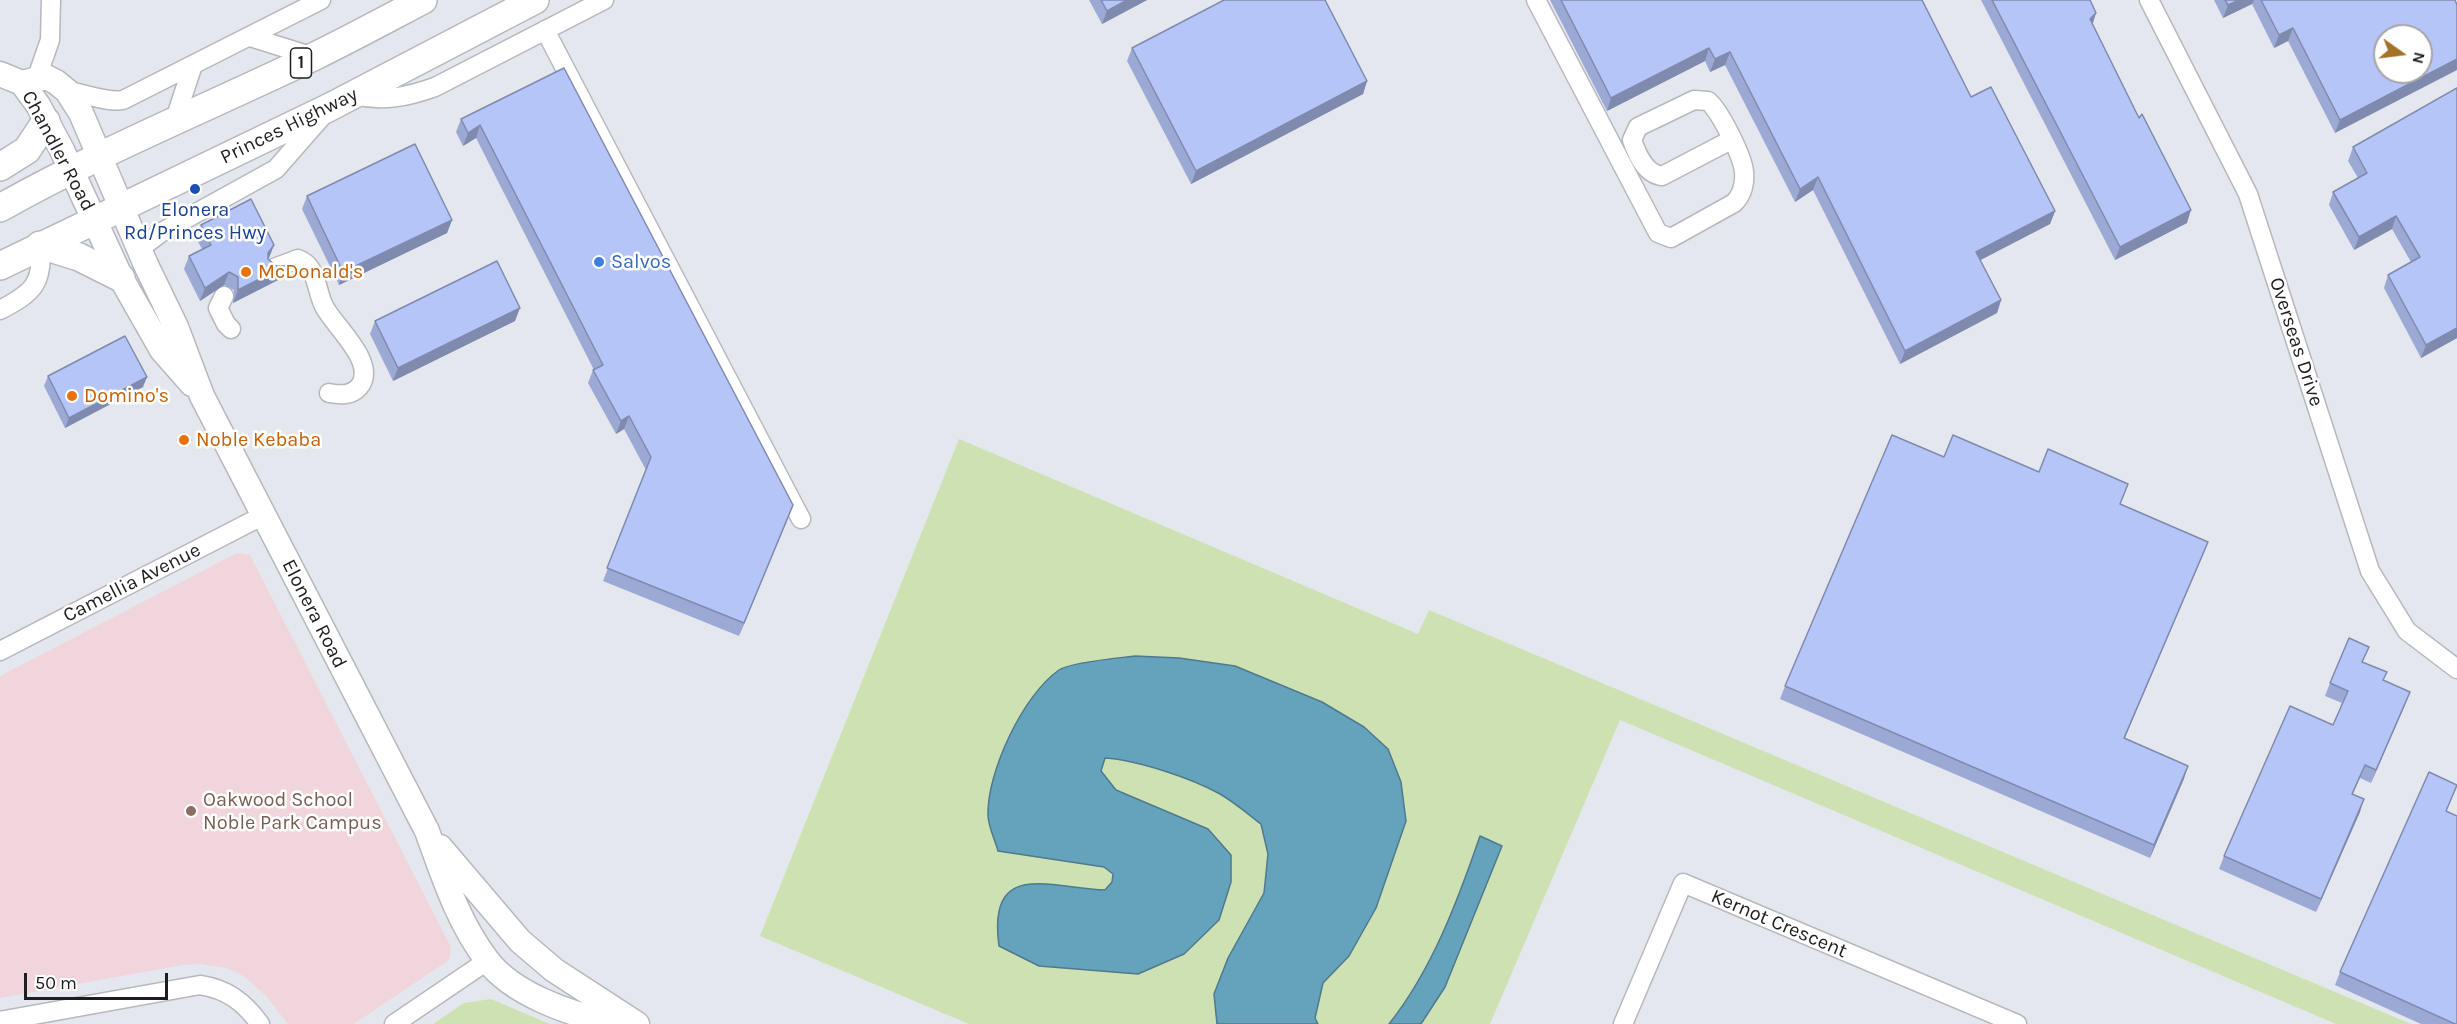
<!DOCTYPE html>
<html>
<head>
<meta charset="utf-8">
<style>
  body { margin:0 }
  #map { position:relative; width:2457px; height:1024px; overflow:hidden; background:#e5e7ef; font-family:Karla,sans-serif }
  canvas { display:block }
  .north { position:absolute; left:2373px; top:24px; width:60px; height:60px; box-sizing:border-box; background:#fff; border:2px solid #a5a5a6; border-radius:50%; rotate:104deg; font-size:16px; font-weight:700; line-height:24px; text-align:center; color:#1d1e21 }
  .north::after { content:''; display:block; margin:auto; width:21px; height:27px; background:#a37227; clip-path:polygon(50% 0,100% 100%,50% 72%,0 100%) }
  .scale { position:absolute; left:24px; top:973px; width:144px; height:27px; box-sizing:border-box; border:3px solid #1d1e21; border-top:0; padding-left:8px; font-size:18px; line-height:21px; white-space:nowrap; color:#1d1e21; -webkit-text-stroke:4px #fff; paint-order:stroke }
</style>
</head>
<body>
<div id="map">
<canvas width="2457" height="1024"></canvas>
<div class="north">N</div>
<div class="scale">50 m</div>
</div>
<script>
const context = document.querySelector('canvas').getContext('2d');
context.lineJoin = 'round';
function fill(path, color) { context.fillStyle = color; context.fill(path, 'evenodd'); }
function strokePath(path, color, width, dash) { context.strokeStyle = color; context.lineWidth = width; context.lineCap = dash ? 'butt' : 'round'; context.setLineDash(dash || []); context.stroke(path); }
function label(font, color, halo, rows, align = 'center') {
  context.font = font + ' Karla,sans-serif'; context.lineWidth = 5; context.setLineDash([]); context.textBaseline = 'middle'; context.strokeStyle = halo; context.fillStyle = color; for (const [text, x, y, turn = 0] of rows) {
    context.save(); context.translate(x, y); context.rotate((+turn || 0) * Math.PI / 180); context.textAlign = isNaN(turn) ? turn : align; if (halo) context.strokeText(text, 0, 0); context.fillText(text, 0, 0); context.restore();
  }
}
const education = new Path2D(`
  M237 553 250 555 451 947 449 960 354 1024H288L266 996 245 977 227 968 200 964 183 965 0 998V676Z`);
const green = new Path2D(`
  M959 439 1418 634 1429 610 2411 1024H2336L1620 720 1490 1024H969L760 936Z
  M491 999 550 1024H433L464 1003Z`);
const water = new Path2D(`
  M1135 656 1179 658 1235 666 1322 702 1364 727 1388 749 1401 782 1406 821 1376 908 1349 956 1323 983 1315 1018 1318 1024H1217L1214 994 1228 958 1264 893 1268 854 1261 824C1248 814 1234 802 1220 794 1191 778 1137 760 1105 758L1101 771 1116 790 1208 829 1231 855V882L1219 920 1184 954 1138 974 1039 966 999 946C987 859 1049 888 1105 890L1112 882 1113 874 1104 867 998 851C995 840 988 826 988 815 987 772 1023 695 1059 670 1071 662 1119 658 1135 656Z
  M1480 836 1502 846 1445 987 1421 1024H1389C1432 970 1458 900 1480 836Z`);
const minor = new Path2D(`
  M1536 0 1658 233 1671 238 1734 203C1742 195 1745 184 1744 172 1743 157 1720 111 1708 101L1694 100 1638 127 1632 140C1637 154 1645 174 1662 176L1731 140
  M2149 0 2248 194 2370 571 2407 631 2457 669
  M545 30 801 519
  M250 37 314 57
  M36 80 50 40 51 0
  M67 91C84 93 107 103 123 100L321 0
  M354 95C383 102 407 97 435 87L604 0
  M175 119 193 65
  M139 249 162 232 276 169 325 113
  M274 268 298 259C319 267 315 291 325 308 337 329 378 364 359 387 351 396 340 395 329 393
  M224 296 218 308 226 324 231 329
  M0 310C33 293 44 283 40 245
  M0 651 264 515
  M0 1021 200 985C227 989 244 1002 260 1024
  M394 1024 487 961
  M1623 1024 1683 883 2017 1024`);
const major = new Path2D(`
  M0 74 22 83 46 77 56 82 67 91 81 113 146 265 176 327 202 396 427 831C443 875 458 922 487 960 513 995 570 1013 611 1024
  M22 83 38 105 62 150 121 278 162 350 192 384
  M440 847 520 941 554 970 637 1024`);
const highway = new Path2D(`
  M0 167 27 150 46 121
  M0 208C101 151 209 107 313 57 350 39 387 19 423 0
  M40 245 79 257 121 278
  M0 266 330 107 535 0`);
const wall = new Path2D(`
  M1089 0H1147L1102 24Z
  M1550 0H1922L1971 97 2055 211 2050 224 1980 260 2001 300 1997 313 1900 364 1813 190 1795 202 1725 65 1710 72 1705 61 1607 111Z
  M1981 0H2090L2096 13 2092 24 2187 223 2115 260Z
  M2214 0H2455L2335 133 2288 41 2274 48 2252 4 2223 18Z
  M1132 48 1367 81 1363 94 1191 184 1127 61Z
  M564 68 788 518 739 636 603 581 646 470 624 429 616 434 588 383 593 370H594L476 138 463 146 456 132 461 119Z
  M2457 88V338L2421 358 2384 288 2388 275 2411 262 2392 229 2354 250 2329 205 2333 192 2358 178 2348 161 2353 147Z
  M307 196 452 220 447 233 339 285 302 209Z
  M201 225 274 245 268 259 276 266H285L280 279 233 303 234 290 224 285 200 301 184 269 189 256 202 249 196 238Z
  M375 321H515L393 381 370 334Z
  M48 376 143 387 65 428 44 386Z
  M1944 457 2039 472 2121 504 2208 542 2125 738 2188 766 2150 858 1780 699 1785 686Z
  M2363 662 2384 680 2405 705 2371 783 2360 778 2353 794 2360 812 2316 912 2219 869 2224 856 2333 725 2342 703 2325 696 2330 683Z
  M2457 786 2446 811 2457 1024H2421L2335 985 2340 972Z`);
const shadedWall = new Path2D(`
  M1127 0H1147L1102 24 1107 11Z
  M2239 0H2254L2252 4 2223 18 2228 5Z
  M2096 13 2092 26 2090 19Z
  M2293 28 2288 41 2274 48 2279 35Z
  M1709 48 1705 61 1607 111 1611 98Z
  M1730 52 1725 65 1710 72 1715 59Z
  M2457 59V70L2335 133 2340 120Z
  M1367 81 1363 94 1191 184 1196 171Z
  M480 125 476 138 463 146 468 133Z
  M1818 177 1813 190 1795 202 1800 189Z
  M2191 210 2187 223 2115 260 2120 247Z
  M2055 211 2050 224 1971 265 1976 252Z
  M2396 216 2392 229 2354 250 2359 237Z
  M452 220 447 233 339 285 343 272Z
  M274 245 269 258 263 266 268 253Z
  M285 266 280 279 233 303 238 290Z
  M229 272 224 285 200 301 205 288Z
  M2001 300 1997 313 1900 364 1905 351Z
  M520 308 515 321 393 381 398 368Z
  M2457 328V338L2421 358 2426 345Z
  M147 377 143 387 65 428 69 418Z
  M629 416 624 429 616 434 621 421Z
  M793 505 788 518 739 636 744 623Z
  M2208 542 2203 555 2119 751 2124 738Z
  M2410 692 2405 705 2371 783 2376 770Z
  M2188 766 2184 779 2150 858 2154 845Z
  M2364 799 2360 812 2316 912 2321 899Z`);
const building = new Path2D(`
  M1101 0H1127L1107 11Z
  M1224 0H1325L1367 81 1196 171 1132 48Z
  M1561 0H1922L1971 97 1991 87 2055 211 1976 252 2001 300 1905 351 1818 177 1800 189 1730 52 1715 59 1709 48 1611 98Z
  M1992 0H2090L2096 13 2090 19 2139 118 2142 114 2191 210 2120 247Z
  M2225 0H2239L2228 5Z
  M2261 0H2455L2457 5V59L2340 120 2293 28 2279 35ZM2385 36H2421V72H2385Z
  M564 68 793 505 744 623 607 568 651 457 629 416 621 421 593 370 603 365 480 125 468 133 461 119Z
  M2457 88V328L2426 345 2388 275 2420 257 2396 216 2359 237 2333 192 2367 173 2353 147Z
  M415 144 452 220 343 272 307 196Z
  M251 199 274 245 268 253V259L276 266H285L238 290V277L229 272 205 288 189 256 211 245 201 225Z
  M497 261 520 308 398 368 375 321Z
  M125 336 147 377 69 418 48 376Z
  M1892 435 1944 457 1953 435 2039 472 2048 449 2128 484 2120 504 2208 542 2124 738 2188 766 2154 845 1785 686Z
  M2349 638 2369 647 2362 662 2387 672 2383 680 2410 692 2376 770 2365 765 2352 794 2364 799 2321 899 2224 856 2290 706 2333 725 2348 691 2330 683Z
  M2429 772 2457 785 2446 811 2457 816V1024H2455L2340 972Z`);
const markers = [
  [195,189,6,"#1a4fb4"],
  [599,262,6,"#3f7fe0"],
  [246,272,6,"#e8710a"],
  [72,396,6,"#e8710a"],
  [184,440,6,"#e8710a"],
  [191,811,6,"#8d6e63"]
];
const shields = [
  [301,63,21]
];
const shieldNames = [
  ["1",301,63]
];
const streetNames = [
  ["Princes Highway",289,126,-26],
  ["Chandler Road",58,151,62],
  ["Overseas Drive",2296,342,72],
  ["Camellia Avenue",132,583,-27],
  ["Elonera Road",314,614,63],
  ["Kernot Crescent",1779,924,23]
];
const transitNames = [
  ["Elonera",195,210],
  ["Rd/Princes Hwy",195,233]
];
const shopNames = [
  ["Salvos",611,262]
];
const foodNames = [
  ["McDonald's",258,272],
  ["Domino's",84,396],
  ["Noble Kebaba",196,440]
];
const educationNames = [
  ["Oakwood School",203,800],
  ["Noble Park Campus",203,823]
];
fill(education, '#f0d6dc');
fill(green, '#cee1b3');
fill(water, '#65a2bc');
strokePath(water, '#4f7a8e', 1.5);
strokePath(minor, '#b6b8bf', 21);
strokePath(major, '#b6b8bf', 27);
strokePath(highway, '#b6b8bf', 30);
strokePath(minor, '#fff', 18);
strokePath(major, '#fff', 24);
strokePath(highway, '#fff', 27);
fill(wall, '#9da9d5');
fill(shadedWall, '#7f8aae');
fill(building, '#b6c5f8');
strokePath(building, '#7f8aae', 1.5);
for (const [x, y, r, color] of markers) { const dot = new Path2D(); dot.arc(x, y, r, 0, 2 * Math.PI); context.fillStyle = color; context.fill(dot); strokePath(dot, '#fff', 2); }
for (const [x, y, w] of shields) { const box = new Path2D(); box.roundRect(x - w / 2, y - 15, w, 30, 4.5); context.fillStyle = '#fff'; context.fill(box); strokePath(box, '#1d1e21', 1.5); }
label('bold 18px', '#1d1e21', null, shieldNames);
label('20px', '#1d1e21', '#fff', streetNames);
label('20px', '#164399', '#fff', transitNames);
label('20px', '#366cbe', '#fff', shopNames, 'left');
label('20px', '#c56008', '#fff', foodNames, 'left');
label('20px', '#785e54', '#fff', educationNames, 'left');
</script>
</body>
</html>
